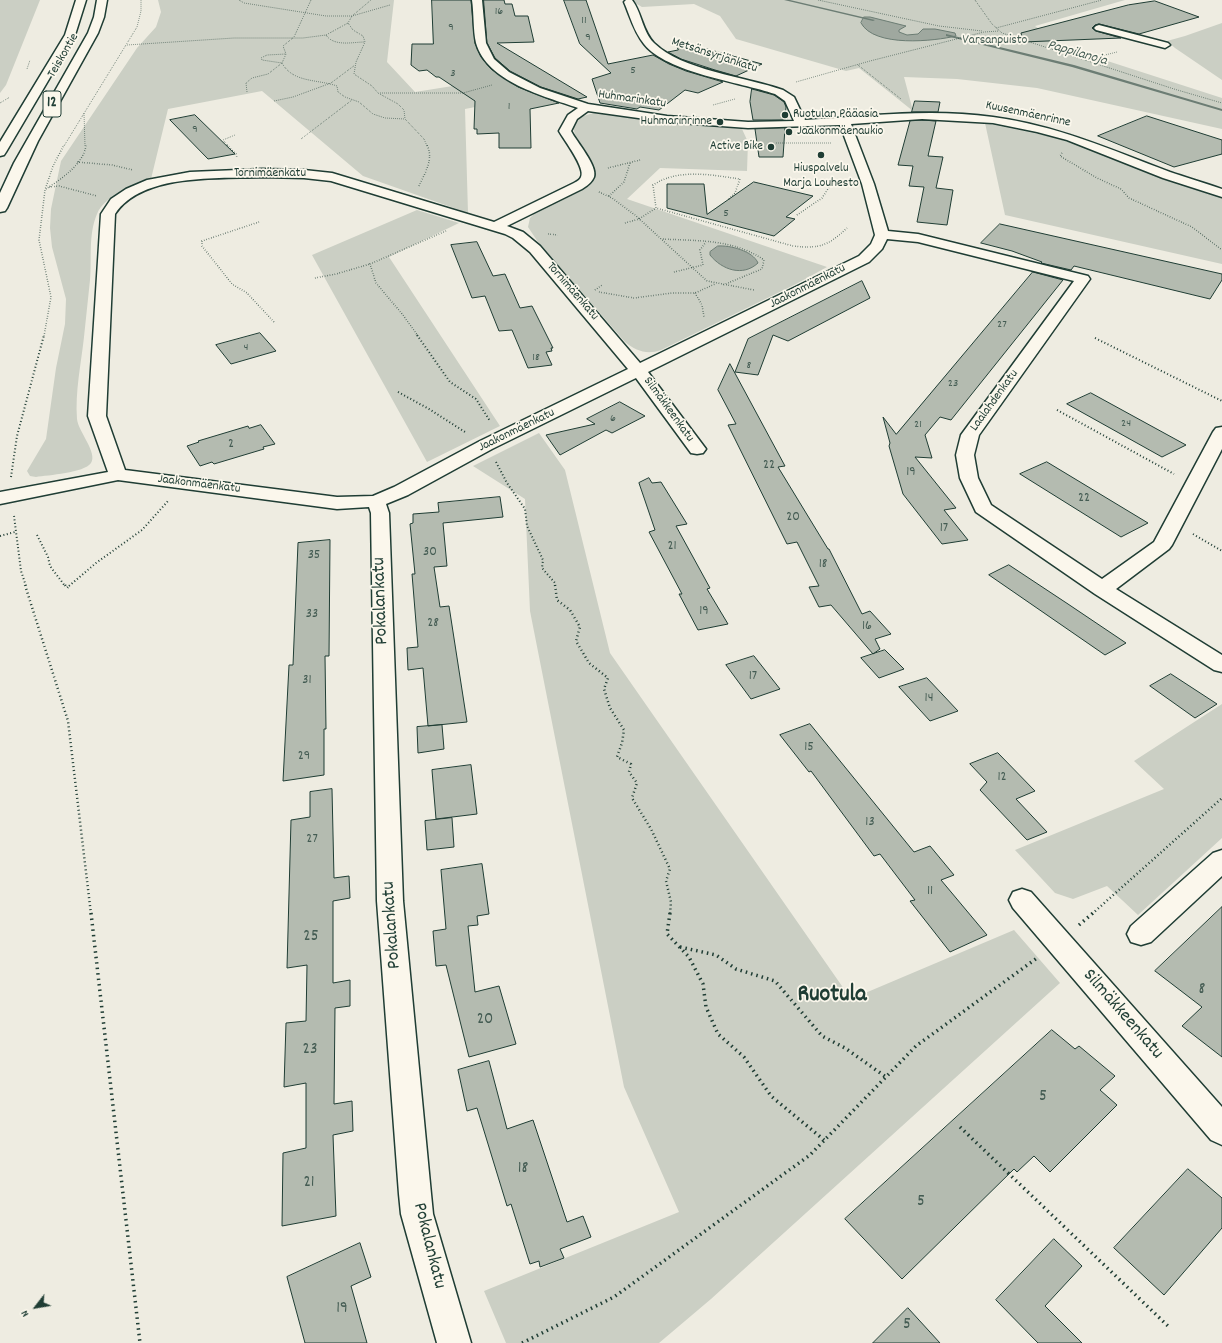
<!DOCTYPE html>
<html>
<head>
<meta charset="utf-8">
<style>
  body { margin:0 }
  #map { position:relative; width:1222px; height:1343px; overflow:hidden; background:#eeece1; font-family:Dekko,sans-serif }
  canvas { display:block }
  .north { position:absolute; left:16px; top:1287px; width:40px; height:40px; -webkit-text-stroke:3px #fbf7ec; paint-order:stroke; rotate:239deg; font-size:11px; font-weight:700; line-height:16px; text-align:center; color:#1f3d34 }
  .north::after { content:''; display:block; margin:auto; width:14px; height:18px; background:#1f3d34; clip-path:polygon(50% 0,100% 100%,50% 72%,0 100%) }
</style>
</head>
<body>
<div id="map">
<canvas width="1222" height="1343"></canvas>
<div class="north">N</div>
</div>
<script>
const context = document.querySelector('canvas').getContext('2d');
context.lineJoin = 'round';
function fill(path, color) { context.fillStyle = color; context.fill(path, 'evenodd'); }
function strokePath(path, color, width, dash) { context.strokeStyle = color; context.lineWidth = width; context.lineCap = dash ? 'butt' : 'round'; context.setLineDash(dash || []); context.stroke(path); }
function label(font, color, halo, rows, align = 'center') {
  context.font = font + ' Dekko,sans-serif'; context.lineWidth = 3.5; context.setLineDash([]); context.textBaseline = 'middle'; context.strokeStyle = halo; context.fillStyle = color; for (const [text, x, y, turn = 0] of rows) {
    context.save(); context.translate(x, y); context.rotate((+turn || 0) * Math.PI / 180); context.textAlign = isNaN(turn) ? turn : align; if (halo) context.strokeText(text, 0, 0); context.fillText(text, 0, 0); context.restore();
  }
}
const green = new Path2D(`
  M0 0H40L6 85 0 93Z
  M158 0H394L387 62 415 92 503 78 536 95 465 109 468 213 363 176 262 91 168 109 151 179C134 186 105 195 97 214 88 235 92 259 90 280 88 299 86 318 84 337 81 364 75 392 77 419 78 431 98 453 91 463 84 473 48 475 36 477L30 476 27 471 46 439 56 368 65 324 66 299 52 247 50 228 51 209 61 161 137 48 156 27 161 12Z
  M630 0H1125L1035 26 1061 46 1222 98V129L1037 88 957 79 904 77 913 111 859 68 846 71 736 39 720 16 694 4 642 7Z
  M1222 23V80L1175 48 1167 41 1185 36Z
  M597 112 692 124 742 129 748 142 747 171 660 168 627 199 827 267 796 284 661 350C647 355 636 351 625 342L538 242 528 227 530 218 534 214 582 189 593 177 594 169 576 137 573 128 580 117Z
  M985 123 1053 137 1080 146 1163 179 1222 198V264L1005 215Z
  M417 210 459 223 389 257 500 426 427 462 312 255Z
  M539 433 565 470 610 653 851 999 1014 930 1060 983 711 1299 659 1343H506L484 1291 679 1212 624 1087 530 611 525 499 473 466Z
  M1222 704V838L1138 915 1107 886 1073 899 1055 893 1015 850 1164 789 1134 761Z`);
const water = new Path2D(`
  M864 17H870L906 26 899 30V32L907 35 918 34 923 29H935L955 33 956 36C935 41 874 48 861 23Z
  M718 246C730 245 753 251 758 263 743 277 722 270 710 255V252Z`);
const stream = new Path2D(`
  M784 0H790L875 20 873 21Z
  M946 34 1074 65 1222 109V111L1072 67 946 36Z`);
const building = new Path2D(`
  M432 0H471L475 43 481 57 491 69 518 87 559 103 530 109 531 148H499V133L477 134V129H474L475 101 439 77H436L427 70 419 71 411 65 412 44H433Z
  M484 0H504L505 4H512L515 16H528L534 42 497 43 587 97 578 99 541 87 510 71 495 58 487 43Z
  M564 0H586L608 64 653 55 669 64 686 71 723 82 698 93 685 90 659 110 640 107 637 109 600 103 592 79 611 73 580 44Z
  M1155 1 1199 17 1139 34 1099 24 1095 25 1092 28 1096 31 1121 38 1023 42 1021 33 1128 5Z
  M674 40 762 64 736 76 715 70 681 59 668 52 678 50Z
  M752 89 774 95 784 102 786 107 785 120H753L750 102Z
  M915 101 940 102 938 112H912Z
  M195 115 235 154 208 159 170 120Z
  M1147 116 1222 140V154L1174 167 1098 136Z
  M922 120 936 121 928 156 943 157 936 188 953 190 947 225 917 222 924 187 909 186 913 166 898 165 910 121Z
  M785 128 783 157H759L755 129Z
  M754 182 813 196 786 217 795 219 774 236 667 208V184H704L707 214Z
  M1000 224 1222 274V280L1210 299 1074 266 1071 270 1041 263 1042 262 1012 251 981 243Z
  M477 242 493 276 505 274 520 308 532 306 553 348H551L552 351 546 352 552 365 528 368 512 330 499 331 485 296 472 298 451 245Z
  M1033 272 1063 280 951 420 940 417 925 435 932 458 915 457 956 508 944 510 968 540 942 544 903 494 889 446 890 443 883 417 896 434Z
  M862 281 870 298 788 341 773 335 758 375 735 372 748 339Z
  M260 333 276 351 231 364 216 345Z
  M730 364 785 466 778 467 828 549H829L862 614 870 611 891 634 875 639 880 649 873 654 831 605 819 607 809 587 819 586 797 542 787 544 728 425 736 424 718 390Z
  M1091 393 1186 445 1162 457 1067 404Z
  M620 402 645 416 612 433 606 430 560 455 546 435 595 424 587 419Z
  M261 425 275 444 263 447 264 449 214 464 212 462 200 466 187 446 199 442 198 441 248 426 249 428Z
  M1047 462 1148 523 1121 537 1020 474Z
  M649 478 652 483 661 482 687 524 676 526 710 588 707 589 728 624 698 630 679 594H682L649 532 655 530 639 483Z
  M500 497 503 517 443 523 447 566 434 567 440 607 449 606 467 722 428 726 423 668 408 670 407 648 418 647 412 574H415L410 524 413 523V514L439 512 438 503Z
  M330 540 329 656H325L326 729H324V775L283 781 289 665H293L298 543Z
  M1009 565 1068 604 1126 643 1105 655 989 575Z
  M885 650 904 669 879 678 861 658Z
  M754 656 780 689 751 699 726 665Z
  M1171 674 1217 704 1195 718 1150 686Z
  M927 678 958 711 930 721 899 687Z
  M810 724 914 852 930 846 954 875 941 880 987 935 950 952 910 901 915 900 880 854 874 856 811 771 809 772 780 735Z
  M442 725 444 749 418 753 417 727Z
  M998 753 1035 791 1016 799 1047 832 1027 840 980 790 987 782 970 764Z
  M471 765 477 814 436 819 432 770Z
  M332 789 334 878 349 876 350 898 333 901V983L350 980V1006L335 1008 334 1104 352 1101 353 1131 333 1135 336 1216 282 1226 283 1153 306 1148V1083L284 1087 286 1023 306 1021 307 965 287 968 291 820 310 817V792Z
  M452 818 454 847 427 850 425 821Z
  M482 864 489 914 477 916 478 925 468 926 475 992 499 986 516 1044 469 1057 446 965 436 966 433 931 446 929 441 870Z
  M1222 907V1057L1182 1026 1202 1007 1155 971Z
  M1052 1030 1075 1049 1079 1046 1115 1076 1100 1090 1117 1105 1050 1172 1034 1156 1017 1172 1014 1169 902 1279 845 1219Z
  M489 1061 507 1129 533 1120 567 1222 583 1216 591 1237 560 1249 564 1258 540 1267 539 1261 530 1264 511 1204 507 1206 477 1108 467 1111 458 1070Z
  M1188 1169 1222 1198V1228L1164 1295 1114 1248Z
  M1054 1239 1082 1266 1045 1306 1082 1343H1038L996 1300Z
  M360 1243 371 1277 351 1286 367 1343H305L287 1277Z
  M908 1308 940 1343H873Z`);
const pathFar4 = new Path2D(`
  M239 0 244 3 326 16H352L390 5
  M311 0 294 37 283 46 286 54 282 63C293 83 317 79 337 86L338 92 345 97 359 102 373 114 385 118 405 119
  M818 0 939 26 982 31
  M975 0 992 24 1002 33 1174 89 1222 103
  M348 23 353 30 363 36 365 42 356 62 354 74 372 86 378 93 398 104 404 110 405 119 424 139 427 146
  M996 28 1102 0
  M326 35C334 47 353 42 365 42
  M127 45 234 38H303L326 35 348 23 352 16 371 0
  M1085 60 1117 52
  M858 65 901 99
  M27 69 30 60
  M796 82 870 61 984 32 999 31
  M247 92 246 83 252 78 268 74 282 63 262 60 261 58 267 55 286 54
  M380 93H463L492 85
  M274 101 293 97 331 83 355 65
  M0 103 10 97
  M713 105 735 99
  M84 113 85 146
  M301 139 352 100
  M776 143H831
  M64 146 137 27 141 11V0
  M228 146 223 140 235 135`);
const pathFar3 = new Path2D(`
  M227 145 236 154 237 158
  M1062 153 1060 156 1097 178 1121 189 1129 198 1192 227 1222 250
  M77 162 112 165 133 170
  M608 168 640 160
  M419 186C425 173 434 159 427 145
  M49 187 59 186 97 196
  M46 189C61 179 84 164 86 145
  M599 192 612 198 635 215 707 281 754 290
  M609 196 624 182 630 163
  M729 199 735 193 740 179C711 175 679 168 653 185L656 208 793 246C819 249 828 246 847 228
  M797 215 822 198 832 183
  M259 222 202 241V246L232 284 247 293 274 322
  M625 223 639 219 656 208
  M548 234 558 235
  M663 239C698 241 734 239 764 260L762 269 723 285
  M674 272 703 265 700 250 706 242
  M315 278 336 274 370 264
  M595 290 602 285
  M599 292 634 298 672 293H695L715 284
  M695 293 702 305 704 317
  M44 336 51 297 39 240 45 190 53 166 64 145
  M418 336 403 315 376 283 370 264 446 231`);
const pathFar2 = new Path2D(`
  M417 335 450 382 476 399 490 421
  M1095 338 1222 401
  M398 392 429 409 465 432
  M1057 410 1174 474
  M496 462 507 483 525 509 527 526 543 560 542 568 555 583V586
  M11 477 17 436 44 335
  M14 516 21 571 26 586
  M1193 534 1222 551
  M37 535 48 557 50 566 65 586
  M0 536 15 532
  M69 586 96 563 142 530 168 501`);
const pathFar1 = new Path2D(`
  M25 585 68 721 91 914
  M65 585 67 588 70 585
  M555 585 557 600 570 610 580 627 576 641 589 663 608 678 604 689 610 708 624 730 622 743 617 757 631 764 629 772 637 783 632 798 651 829 670 869 666 881 671 902 670 914
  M1092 914 1222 798`);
const path = new Path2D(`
  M91 913 140 1343
  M670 913 667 934 689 957 703 984 706 1007 718 1034 744 1057 771 1096 824 1140
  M1079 925 1093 913
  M680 947 716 955 736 969 775 981 822 1036 845 1048 886 1077
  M960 1127 1168 1326
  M522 1343 614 1297 810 1155 916 1046 1037 958`);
const minor = new Path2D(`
  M472 0H482L486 43 494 59 509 72 540 88 588 104 667 116 748 122 794 121 785 101 775 94C740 82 667 73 644 44 634 32 630 16 624 2L626 0H632C642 13 642 31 654 43 681 70 746 77 783 90L794 97 805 120C867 116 931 108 993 117 1055 125 1112 150 1170 172 1187 178 1205 183 1222 189V197L1163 178 1067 140 1037 132 993 123 922 119 851 124 874 184 888 231 918 234 1088 276 1090 279 979 435 974 455 978 478 991 505 1102 579 1154 542 1213 432 1216 428 1222 427V449L1172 545 1169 549 1116 589 1222 655V672L1214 670 1095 594 976 512 960 478 956 455 961 435 1074 281 918 242 887 239 882 249 869 262 648 372 706 449 703 453 697 454 691 453 636 378 492 449 408 495 386 504 389 513 403 901 431 1194 433 1214 471 1343H437L401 1214 399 1194 377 901 371 513 369 507 337 509 118 480 0 504V492L108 472 88 416 101 214 111 199 126 189 147 180 190 172 262 169 304 170 332 173 494 222 574 183C576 182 580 180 581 177 586 168 564 140 559 131L568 115 578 108C544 96 487 82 476 43 473 30 474 13 472 0ZM588 111 667 122 748 128 840 125 862 184 875 235 871 244 859 256 640 363 540 246 523 232 507 226 582 189C587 186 592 182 594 177 598 166 576 141 571 131L577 119ZM262 177 304 178 331 181 505 234 513 238 530 252 628 369 480 441 394 487 373 496 337 497 125 470 106 416 115 214C142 173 218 179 262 177Z
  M1099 25 1168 43 1170 45 1165 48 1096 30 1094 28 1096 26Z
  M1222 850V876L1151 942 1141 945 1131 942 1127 934 1131 926 1213 853Z
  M1022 889 1031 892 1222 1107V1145L1211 1140 1013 908 1009 900 1013 892Z`);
const highway = new Path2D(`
  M76 0H86L75 35 6 152 4 155 0 156V142L65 35Z
  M97 0H107L104 17 98 33 38 141 7 208 5 211 0 212V193L14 163 88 33 94 17Z`);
const markers = [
  [785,115,4,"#1f3d34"],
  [720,122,4,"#1f3d34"],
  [789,132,4,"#1f3d34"],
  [771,147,4,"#1f3d34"],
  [821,155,4,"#1f3d34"]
];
const farNumbernames = [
  ["16",499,12],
  ["11",584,21],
  ["9",451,28],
  ["9",588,38],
  ["5",633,71],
  ["3",453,74],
  ["1",509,107],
  ["9",195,130],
  ["5",726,214],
  ["27",1002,325],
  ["4",246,348],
  ["18",536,358],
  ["8",749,366],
  ["23",953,384],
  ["6",613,419],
  ["24",1126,424],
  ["21",918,425]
];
const farParknames = [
  ["Varsanpuisto",995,41]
];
const farStreetnames = [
  ["Teiskontie",64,56,-60],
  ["Metsänsyrjänkatu",714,56,18],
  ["Huhmarinkatu",632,100,8],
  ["Kuusenmäenrinne",1028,115,12],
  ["Tornimäenkatu",270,174],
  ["Jaakonmäenkatu",808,287,-27],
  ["Tornimäenkatu",572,292,49],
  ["Laalahdenkatu",995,401,-54],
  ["Silmäkkeenkatu",668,410,54],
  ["Jaakonmäenkatu",517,431,-26],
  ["Jaakonmäenkatu",199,485,7]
];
const farPoinames = [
  ["Ruotulan Pääasia",793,115],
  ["Huhmarinrinne",712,122,"right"],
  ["Jaakonmäenaukio",797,132],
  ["Active Bike",763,147,"right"],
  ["Hiuspalvelu",821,169,"center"],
  ["Marja Louhesto",821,184,"center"]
];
const farWaternames = [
  ["Pappilanoja",1077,54,16]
];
const numberNames = [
  ["2",231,445],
  ["22",769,466],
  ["19",911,473],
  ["22",1084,499],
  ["20",793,518],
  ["17",944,529],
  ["21",672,547],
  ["30",430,553],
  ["35",314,556],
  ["18",823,565],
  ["19",704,612],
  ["33",312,615],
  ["28",433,624],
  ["16",867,627],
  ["17",753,677],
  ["31",307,681],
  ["14",929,699],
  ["15",809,748],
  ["29",304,757],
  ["12",1002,778],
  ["13",870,823],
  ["27",312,840],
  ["11",930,892]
];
const shields = [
  [52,104,18]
];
const shieldNames = [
  ["12",52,104]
];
const nearNumbernames = [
  ["25",311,938],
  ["8",1202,991],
  ["20",485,1021],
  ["23",310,1051],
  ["5",1043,1098],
  ["18",523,1170],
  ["21",309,1184],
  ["5",921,1203],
  ["19",342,1310],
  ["5",907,1326]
];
const nearStreetnames = [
  ["Pokalankatu",382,601,-92],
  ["Pokalankatu",393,925,-94],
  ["Silmäkkeenkatu",1122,1015,49],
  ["Pokalankatu",428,1246,76]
];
const nearDistrictnames = [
  ["Ruotula",832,997]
];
fill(green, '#cbcfc4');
fill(water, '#9fa89f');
strokePath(water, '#6c7d74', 1);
fill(stream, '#6c7d74');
fill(building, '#b4bbb0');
strokePath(building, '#1f3d34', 1);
strokePath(minor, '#1f3d34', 3);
strokePath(highway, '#1f3d34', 3);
strokePath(pathFar4, '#1f3d34', 1, [0.5, 1.5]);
strokePath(pathFar3, '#1f3d34', 1.5, [0.5, 2]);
strokePath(pathFar2, '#1f3d34', 2, [1, 2.5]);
strokePath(pathFar1, '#1f3d34', 2.5, [1, 3]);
strokePath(path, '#1f3d34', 3.5, [1.5, 4]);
fill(minor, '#fbf7ec');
fill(highway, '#fbf7ec');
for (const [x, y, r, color] of markers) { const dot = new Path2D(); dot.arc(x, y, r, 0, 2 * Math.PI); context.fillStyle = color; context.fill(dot); strokePath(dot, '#fbf7ec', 1.5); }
label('12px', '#445c53', null, farNumbernames);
label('13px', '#415a51', '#fbf7ec', farParknames);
label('13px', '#1f3d34', '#fbf7ec', farStreetnames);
label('13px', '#1f3d34', '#fbf7ec', farPoinames, 'left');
label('italic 14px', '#455d54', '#fbf7ec', farWaternames);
label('14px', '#445c53', null, numberNames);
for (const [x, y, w] of shields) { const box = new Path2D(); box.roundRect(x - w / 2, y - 13, w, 26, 3); context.fillStyle = '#fbf7ec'; context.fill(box); strokePath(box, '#1f3d34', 1); }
label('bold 15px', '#1f3d34', null, shieldNames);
label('17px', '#445c53', null, nearNumbernames);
label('19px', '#1f3d34', '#fbf7ec', nearStreetnames);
label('bold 24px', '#1f3d34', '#fbf7ec', nearDistrictnames);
</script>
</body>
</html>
